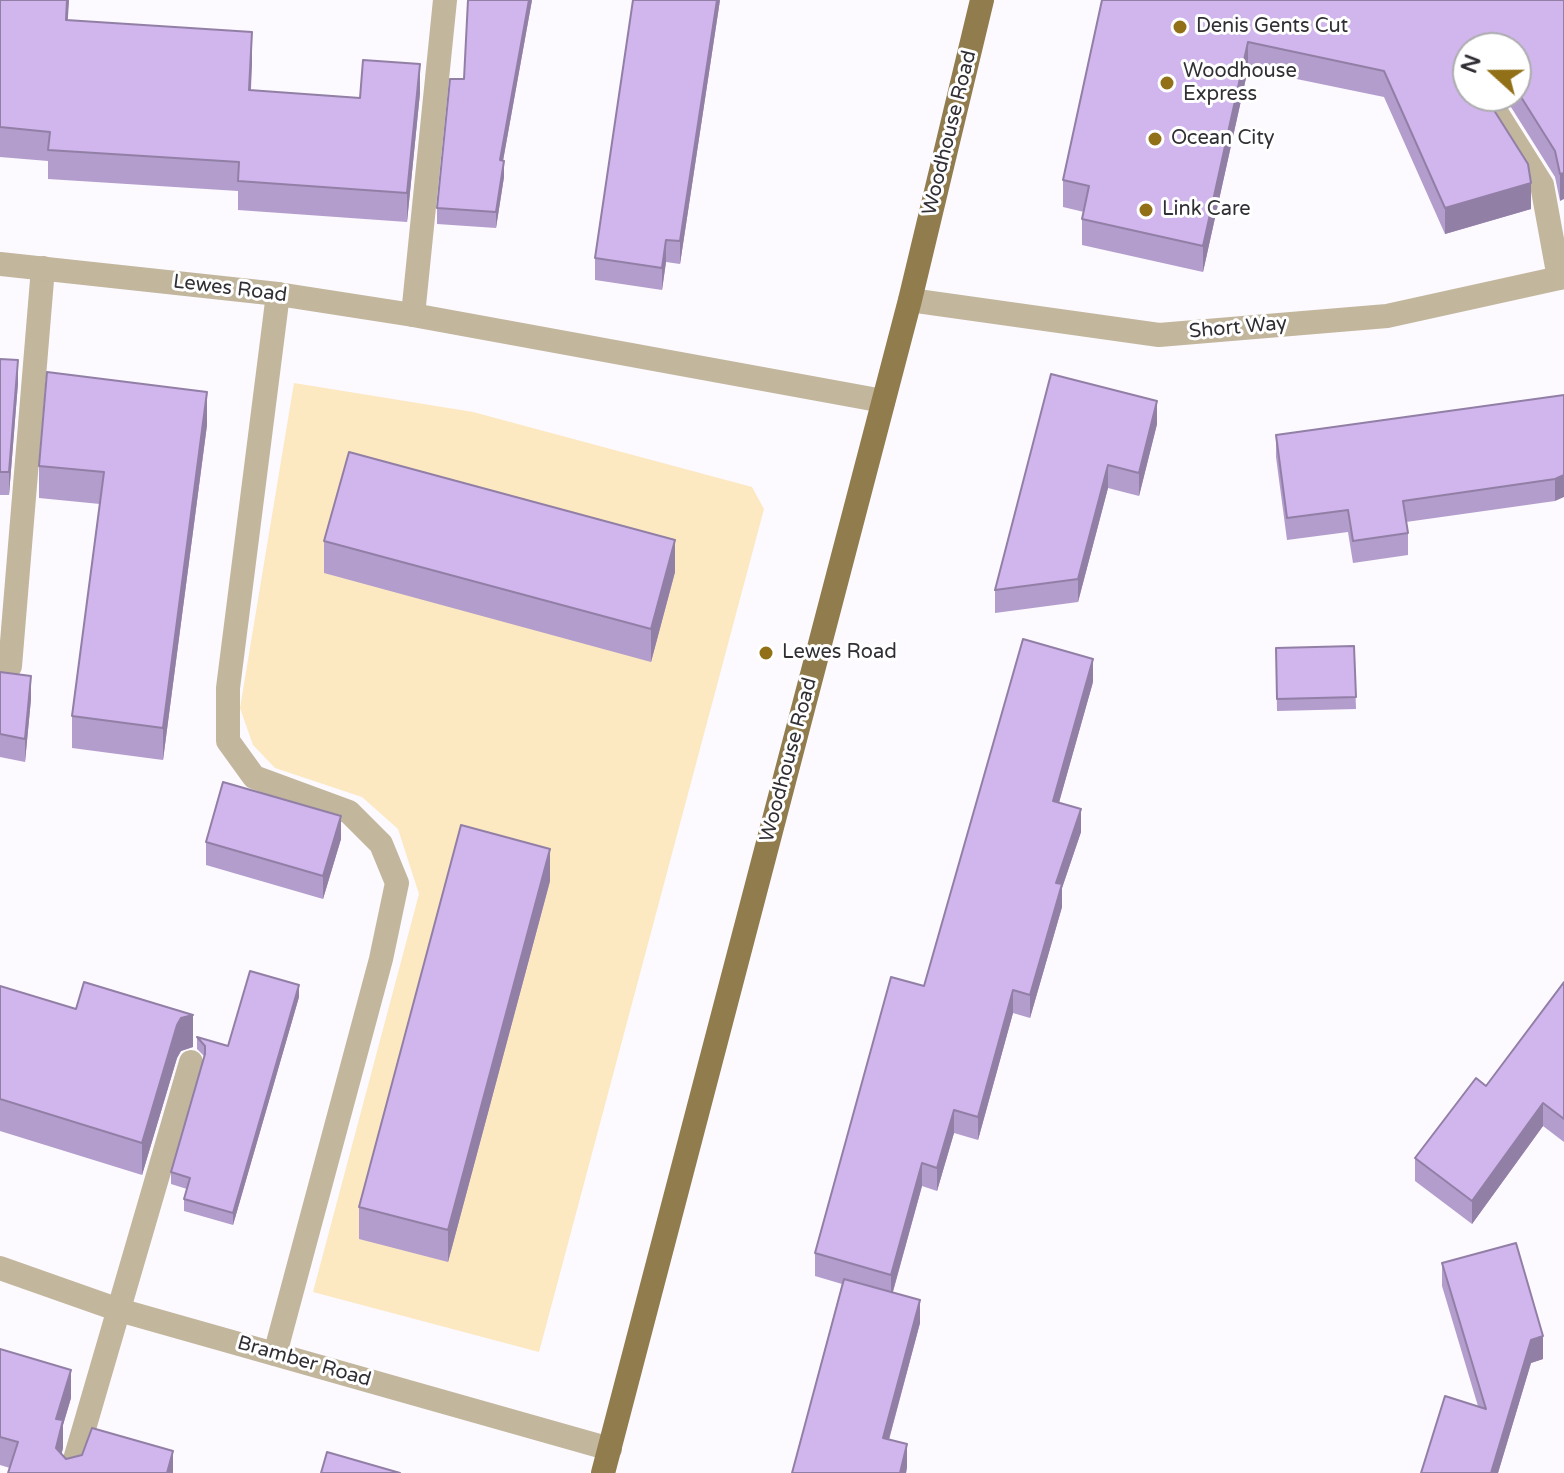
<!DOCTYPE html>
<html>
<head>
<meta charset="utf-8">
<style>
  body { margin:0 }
  #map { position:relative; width:1564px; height:1473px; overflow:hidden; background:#fcf9ff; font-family:"Varela Round",sans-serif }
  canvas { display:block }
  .north { position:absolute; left:1452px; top:32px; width:80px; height:80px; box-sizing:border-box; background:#fff; border:2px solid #adacae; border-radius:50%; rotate:291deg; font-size:22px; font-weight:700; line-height:32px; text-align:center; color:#312f34 }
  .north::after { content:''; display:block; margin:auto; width:28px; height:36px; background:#927017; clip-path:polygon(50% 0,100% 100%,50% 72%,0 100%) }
</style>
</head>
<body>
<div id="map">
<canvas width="1564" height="1473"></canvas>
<div class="north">N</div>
</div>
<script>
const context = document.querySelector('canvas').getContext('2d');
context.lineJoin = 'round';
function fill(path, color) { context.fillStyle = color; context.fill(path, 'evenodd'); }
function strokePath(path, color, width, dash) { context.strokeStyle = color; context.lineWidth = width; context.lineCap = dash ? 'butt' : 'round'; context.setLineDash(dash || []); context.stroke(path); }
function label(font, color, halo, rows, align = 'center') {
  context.font = font + ' "Varela Round",sans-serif'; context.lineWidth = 6; context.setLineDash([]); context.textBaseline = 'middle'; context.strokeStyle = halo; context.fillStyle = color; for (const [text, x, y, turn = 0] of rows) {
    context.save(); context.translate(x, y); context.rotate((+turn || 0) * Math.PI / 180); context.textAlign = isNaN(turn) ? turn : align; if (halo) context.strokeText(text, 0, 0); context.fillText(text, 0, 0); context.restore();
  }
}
const green = new Path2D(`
  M294 383 473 412 752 487 764 509 539 1352 313 1292 419 894 398 829 362 797 275 768 253 745 240 708Z`);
const lane = new Path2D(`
  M1486 96 1542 185 1559 278
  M413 315 445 0
  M0 665 10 666 43 268
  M275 1354 381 959 397 883 381 844 349 812 254 777 228 741V688L278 294
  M71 1473 191 1062`);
const street = new Path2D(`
  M0 264 278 294 413 315 883 401
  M910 300 1159 335 1387 316 1564 277
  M0 1268 119 1310 610 1449`);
const primary = new Path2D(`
  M603 1473 910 300 982 0`);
const wall = new Path2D(`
  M0 0H69L67 20 252 62 251 90 360 98 420 93 407 222 238 210V191L48 179V161L0 157Z
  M532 0 503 161 504 177 496 228 437 224V208L464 79Z
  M720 0 680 264 666 262 662 290 595 280V258Z
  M1102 0H1564L1560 201 1555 177 1504 96H1516V48H1468V96L1531 209 1445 234 1384 97 1248 69 1203 272 1082 245V219L1084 212 1063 207V180Z
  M0 359 18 383 9 495H0Z
  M1051 374 1157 424 1139 496 1108 488 1078 602 995 613V590Z
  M1564 395 1555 501 1406 522 1408 533V555L1353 563 1348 532 1287 540 1276 457V435Z
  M207 425 163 760 72 748V716L100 504 39 498V466Z
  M324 541 675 572 651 662 324 573Z
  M1354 646 1356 709 1277 711 1276 648Z
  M0 672 31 699 25 762 0 757Z
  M1093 682 1059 802 1081 832 1062 888V907L1030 1018 1013 1013 978 1140 954 1133 937 1191 922 1186 893 1292 920 1323 889 1440 907 1467 906 1473H792L842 1284 815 1276V1253L924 986Z
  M341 839 323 899 206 865V842Z
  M550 881 448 1262 359 1239V1207Z
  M1564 982V1142L1543 1126 1472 1224 1415 1181V1158L1486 1086Z
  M0 986 193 1047 181 1051 177 1058 142 1175 0 1131Z
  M299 997 233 1225 184 1211V1199L187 1189 171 1184V1172L205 1057 197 1049V1037L228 1046Z
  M1442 1263 1543 1359 1531 1363 1498 1473 1442 1286Z
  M0 1349 71 1398 63 1425V1448L61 1454 66 1459 173 1473 10 1468 0 1465Z`);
const shadedWall = new Path2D(`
  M67 0H69L66 50V20Z
  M529 0H532L500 177V160Z
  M717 0H720L680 264V241Z
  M252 32V62L249 120V90Z
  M1248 42V69L1203 272V246Z
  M420 64V93L407 222V193Z
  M504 161V177L496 228V212Z
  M1564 173V199L1560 201V174Z
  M1531 183V209L1445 234V208Z
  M666 240V262L662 290V268Z
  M18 360V383L9 495V472Z
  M207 392V425L163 760V728Z
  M1157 401V424L1139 496V473Z
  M1108 465V488L1078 602V579Z
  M1564 475V497L1555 501V479Z
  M675 540V572L651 662V629Z
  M1093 659V682L1053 824V801Z
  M31 676V699L25 762V739Z
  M1081 809V832L1062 888V907L1030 1018V995L1056 883Z
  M341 816V839L323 899V876Z
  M550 849V881L448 1262V1230Z
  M299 985V997L233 1225V1213Z
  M1013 990V1013L978 1140V1117Z
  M193 1015V1047L181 1051 177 1058 142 1175V1143L177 1025 181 1018Z
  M1543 1103V1126L1472 1224V1201Z
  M954 1110V1133L937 1191V1168Z
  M922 1163V1186L891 1298V1275Z
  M920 1300V1323L883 1461V1438Z
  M1543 1336V1359L1531 1363 1498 1473H1491L1531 1340Z
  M71 1370V1398L63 1425V1448L57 1473 56 1419Z
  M907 1444V1467L906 1473H900Z
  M173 1451V1473H167Z`);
const building = new Path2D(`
  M0 0H67L66 20 252 32 249 90 360 98 363 60 420 64 407 193 238 181 239 162 48 150 50 132 0 127Z
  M468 0H529L500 160 504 161 496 212 437 208 450 79H464Z
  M633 0H717L680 241 666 240 662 268 595 258Z
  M1102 0H1564V173L1560 174 1555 151 1516 89V48H1468V96H1485L1528 164 1531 183 1445 208 1384 71 1248 42 1203 246 1082 219 1089 186 1063 180Z
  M0 359 18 360 9 472H0Z
  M47 372 207 392 163 728 72 716 104 472 39 466Z
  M1051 374 1157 401 1139 473 1108 465 1078 579 995 590Z
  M1564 395V475L1555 479 1403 501 1408 533 1353 541 1348 510 1287 518 1276 435Z
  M349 452 675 540 651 629 324 541Z
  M1023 639 1093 659 1053 801 1081 809 1056 883 1062 884 1030 995 1013 990 978 1117 954 1110 937 1168 922 1163 891 1275 815 1253 891 977 924 986Z
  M1354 646 1356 697 1277 699 1276 648Z
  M0 672 31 676 25 739 0 734Z
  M223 782 341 816 323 876 206 842Z
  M461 825 550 849 448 1230 359 1207Z
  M250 971 299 985 233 1213 184 1199 190 1178 171 1172 205 1054V1046L197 1037 228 1046Z
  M84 982 193 1015 181 1018 177 1025 142 1143 0 1099V986L76 1009Z
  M1564 982V1119L1543 1103 1472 1201 1415 1158 1476 1078 1486 1086Z
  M1516 1243 1543 1336 1531 1340 1491 1473H1421L1445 1396 1486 1409 1442 1263Z
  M844 1279 920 1300 883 1438 907 1444 900 1473H792Z
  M0 1349 71 1370 56 1419 63 1420 56 1448 66 1459 82 1455 92 1428 173 1451 167 1473H8L18 1442 0 1437Z
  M327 1452 400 1473H321Z`);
const markers = [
  [1180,27,8,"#927017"],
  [1167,83,8,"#927017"],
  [1155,139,8,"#927017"],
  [1146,210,8,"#927017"],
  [766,653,8,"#927017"]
];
const poiNames = [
  ["Denis Gents Cut",1196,27],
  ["Woodhouse",1183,72],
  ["Express",1183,95],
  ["Ocean City",1171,139],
  ["Link Care",1162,210],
  ["Lewes Road",782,653]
];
const streetNames = [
  ["Woodhouse Road",950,133,-76],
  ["Lewes Road",230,289,7],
  ["Short Way",1238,328,-5],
  ["Woodhouse Road",789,760,-75],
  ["Bramber Road",304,1362,16]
];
fill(green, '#fce9c1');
strokePath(lane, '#c2b69d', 24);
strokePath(street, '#c2b69d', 24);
strokePath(primary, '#917c4d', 24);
fill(wall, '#b39dcc');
fill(shadedWall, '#927fa6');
fill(building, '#d0b6ed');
strokePath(building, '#927fa6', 2);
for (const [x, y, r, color] of markers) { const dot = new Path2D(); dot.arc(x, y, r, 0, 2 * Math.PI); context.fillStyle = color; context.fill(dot); strokePath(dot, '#fff', 3); }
label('20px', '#312f34', '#fff', poiNames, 'left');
label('20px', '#312f34', '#fff', streetNames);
</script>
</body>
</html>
